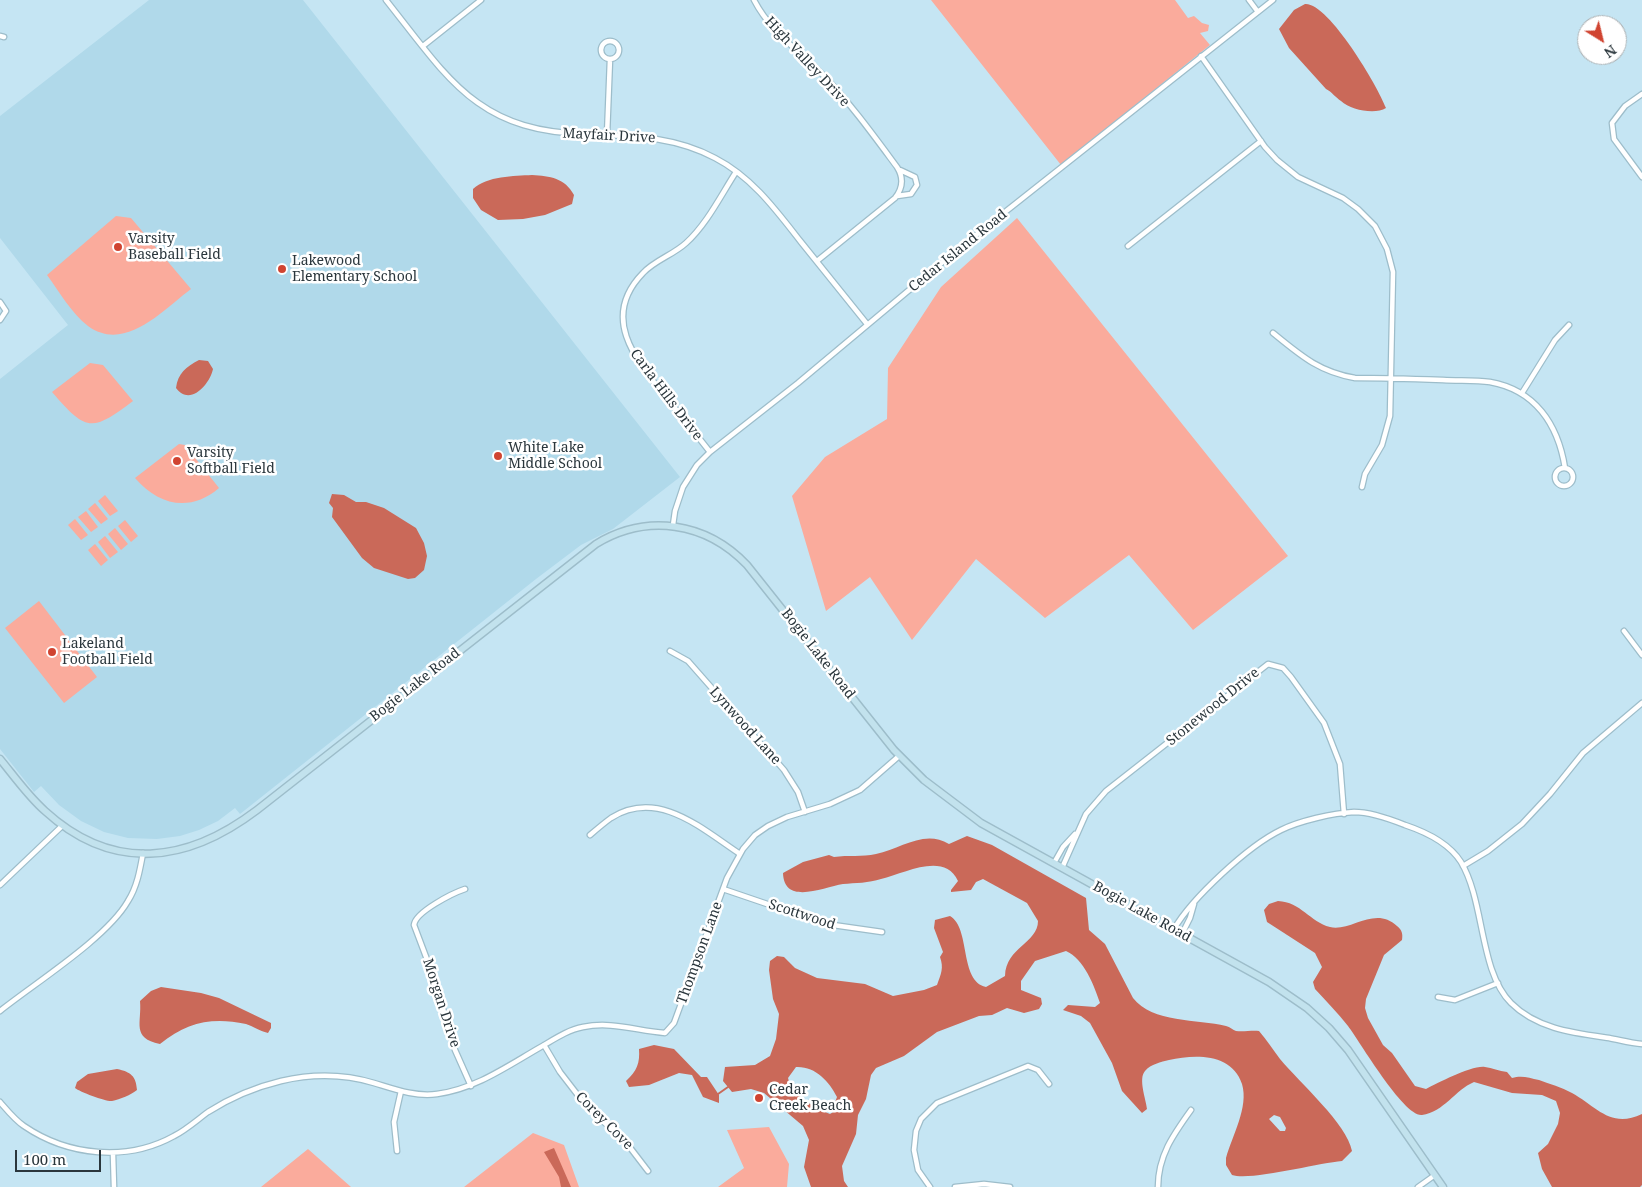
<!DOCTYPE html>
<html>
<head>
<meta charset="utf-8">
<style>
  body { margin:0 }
  #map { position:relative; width:1642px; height:1187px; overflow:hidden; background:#c5e5f3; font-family:"Noto Serif",serif }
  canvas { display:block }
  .north { position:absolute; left:1577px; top:15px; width:50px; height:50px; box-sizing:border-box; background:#fff; border:1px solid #aaafb1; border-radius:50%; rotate:144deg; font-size:14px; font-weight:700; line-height:20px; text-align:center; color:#2a363c }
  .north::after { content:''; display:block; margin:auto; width:18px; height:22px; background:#d04431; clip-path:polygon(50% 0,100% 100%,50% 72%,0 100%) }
  .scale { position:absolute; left:15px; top:1150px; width:86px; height:22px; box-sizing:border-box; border:2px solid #2a363c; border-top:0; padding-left:6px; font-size:15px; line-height:18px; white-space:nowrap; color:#2a363c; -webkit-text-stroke:4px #fff; paint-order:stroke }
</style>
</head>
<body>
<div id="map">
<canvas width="1642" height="1187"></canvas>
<div class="north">N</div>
<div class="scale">100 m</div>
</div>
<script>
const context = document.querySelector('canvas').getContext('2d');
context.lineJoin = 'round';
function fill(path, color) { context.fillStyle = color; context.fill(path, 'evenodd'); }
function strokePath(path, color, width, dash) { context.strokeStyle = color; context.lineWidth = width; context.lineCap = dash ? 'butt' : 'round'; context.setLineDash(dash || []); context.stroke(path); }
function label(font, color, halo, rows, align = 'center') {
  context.font = font + ' "Noto Serif",serif'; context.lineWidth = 5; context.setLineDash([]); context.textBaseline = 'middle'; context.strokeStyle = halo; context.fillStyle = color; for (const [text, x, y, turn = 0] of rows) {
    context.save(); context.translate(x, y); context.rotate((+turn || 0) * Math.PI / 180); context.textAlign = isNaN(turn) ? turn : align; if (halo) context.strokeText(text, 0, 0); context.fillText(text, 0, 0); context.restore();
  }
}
const built = new Path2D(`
  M149 0H303L680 477 613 529 581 545 536 579 240 814 235 808 218 821 199 830 180 836 157 839 128 838 104 832 81 821 59 805 41 786 34 792 0 749V379L68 325 0 238V116Z`);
const green = new Path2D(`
  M931 0H1175L1188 18 1194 16 1202 23 1209 25 1208 31 1200 33 1210 45 1061 165Z
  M116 216 131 218 191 289C163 310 125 353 88 326 71 313 59 291 47 275Z
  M1017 218 1288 556 1193 630 1129 555 1045 618 976 559 912 640 870 577 826 611 792 496 825 457 887 419 888 368 941 287Z
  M90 363 103 365 133 401C91 433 86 431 52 392Z
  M179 444 185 445 219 488C190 513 158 505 135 478Z
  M105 495 118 511 110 516 98 501Z
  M95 503 108 519 101 524 88 509Z
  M86 511 98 527 91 532 78 517Z
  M75 519 88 535 81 540 68 525Z
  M125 520 138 536 131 542 118 526Z
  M115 528 128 544 121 550 108 534Z
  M105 536 118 552 110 558 98 542Z
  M95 544 108 560 101 566 88 550Z
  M39 601 97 677 64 703 5 628Z
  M769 1127 789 1164 787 1187H718L744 1168 727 1130Z
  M533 1133 564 1145 579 1187H464Z
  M308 1149 351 1187H261Z`);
const water = new Path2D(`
  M1305 4C1328 2 1378 86 1386 108 1375 115 1351 110 1341 101 1335 97 1332 92 1326 89L1289 48 1279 29 1294 10Z
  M532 175C550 176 565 178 574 195L572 204 545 215 523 219 498 220 481 210 473 198V189C487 176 514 176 532 175Z
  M199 360 208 361 213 369C210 384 190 407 176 388 178 373 186 367 199 360Z
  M332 494 344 495 356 502H366L384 508 416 528 424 543 427 556 424 570 415 578 408 579 374 568 362 558 332 517 333 508 329 503Z
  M967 836 992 845 1086 898 1089 930 1105 944 1133 998C1152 1023 1198 1019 1226 1026 1230 1027 1233 1030 1236 1031 1244 1032 1252 1030 1259 1031 1267 1040 1273 1050 1280 1059 1300 1083 1347 1124 1352 1151L1342 1161C1318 1163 1251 1181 1232 1175L1226 1165V1158C1232 1136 1249 1107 1242 1084 1232 1053 1195 1054 1169 1060 1161 1062 1151 1064 1145 1071 1138 1079 1146 1099 1147 1109L1142 1113 1122 1091 1112 1063 1090 1023 1081 1016 1063 1010 1068 1005 1095 1007 1100 1003C1094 985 1084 959 1066 951L1035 961 1021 981V990L1041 998 1042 1004 1039 1009 1024 1013 1007 1008 992 1015 979 1016 937 1032 904 1056 876 1068 871 1075 866 1099 858 1115 856 1134 842 1166 844 1181 848 1187H811L804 1167 809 1140 803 1126 764 1093 751 1089 732 1092 723 1081 725 1067 755 1065 770 1056 776 1039 779 1014 773 999 769 970 770 961 777 956 784 957 795 968 817 978 865 984 893 996 924 990 937 985C941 974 944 968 940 957L943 952 934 928 935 920 950 916C971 928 959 981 986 987L1005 976C1006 947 1038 943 1038 921L1027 903 983 879 976 882 971 890 951 892V890L958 881C944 851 904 874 881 879 869 883 855 883 843 884 824 887 784 906 783 873L803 862 829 855 834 857C848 855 862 857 876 854 901 849 924 829 949 844ZM796 1067C815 1066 829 1081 837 1097L834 1105 835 1111 830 1114C814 1107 792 1096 788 1078ZM1274 1115 1280 1117 1286 1128 1285 1131H1280L1269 1119Z
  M1278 901C1301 902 1310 922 1330 927 1351 932 1375 905 1397 926 1402 930 1403 934 1402 940L1384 955 1366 999 1365 1008 1368 1018 1383 1045 1392 1053 1415 1086 1426 1089C1438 1083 1472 1065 1485 1067 1492 1068 1499 1071 1507 1072L1512 1078C1522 1075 1529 1078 1539 1080 1550 1084 1561 1087 1572 1093 1597 1107 1611 1129 1642 1114V1185L1640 1187H1552L1542 1169 1538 1153 1548 1144 1558 1124 1560 1113 1556 1101 1542 1095 1512 1093 1474 1082C1455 1090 1444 1112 1422 1115 1404 1117 1360 1042 1348 1026 1338 1013 1326 1001 1315 989L1313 982 1322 967 1315 953 1267 922 1264 910 1269 904Z
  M161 987 201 993 219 998 271 1023V1028L268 1033C259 1031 253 1026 246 1024 212 1017 187 1022 160 1044 131 1038 142 1023 140 1001L151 991Z
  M654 1045 674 1049 701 1077H707L719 1095V1103L703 1097 692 1075 679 1073 649 1085 629 1087 626 1081C637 1071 640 1063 639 1049Z
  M117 1069C131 1072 136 1076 137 1090 131 1095 120 1099 112 1101 107 1102 80 1092 75 1088L77 1082 88 1074Z
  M554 1148 571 1187H561L559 1177 544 1152Z`);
const stream = new Path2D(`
  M718 1094 728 1087`);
const street = new Path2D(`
  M386 0C448 78 477 132 586 134 632 136 674 136 715 158 752 177 776 210 801 242 823 269 845 297 867 324
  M754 0C771 33 799 50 824 76 851 104 874 136 897 167 904 178 903 188 895 198L817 261
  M1249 0 1258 12
  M0 36 4 37
  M601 50a9 9 0 1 1 18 0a9 9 0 1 1-18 0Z
  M423 46 481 0
  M1201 56 1265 147 1277 160 1298 177 1343 198 1358 209 1375 226 1387 249 1393 272 1390 416 1382 445 1365 474 1362 487
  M1642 94 1625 106 1612 123 1614 139 1642 177
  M607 135 610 59
  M897 196 911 194 917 185 915 177 900 170
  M1128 246 1261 141
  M0 302 6 311 0 320
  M1273 333C1300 355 1319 372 1355 378 1384 378 1414 379 1443 380 1458 381 1475 380 1490 382 1535 390 1558 424 1565 468
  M1522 393 1555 340 1569 325
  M710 452C695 433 680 414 665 396 635 359 600 317 643 273 655 260 673 255 686 243 707 224 721 195 736 172
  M1555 477a9 9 0 1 1 18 0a9 9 0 1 1-18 0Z
  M673 525 675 511 683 487 697 465 710 452 798 383 957 250 1273 0
  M1624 631 1642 655
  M670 651 688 661 784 770 798 792 805 812
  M590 835C597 829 604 823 611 818 658 788 702 829 740 854
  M1054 863 1063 847 1075 834
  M1463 866 1488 851 1522 824 1550 794 1583 753 1642 703
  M1062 868 1086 814 1106 791 1268 664 1283 668 1291 677 1324 723 1340 764 1344 814
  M0 885 62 826
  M465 889C453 893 415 912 414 925L434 978 455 1050 471 1086
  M723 889 826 924 882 932
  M1174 929C1192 898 1248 846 1281 830 1299 821 1333 813 1354 812 1371 812 1390 819 1405 825 1426 832 1449 843 1461 862 1485 902 1479 971 1511 1003 1537 1029 1574 1033 1609 1038 1620 1040 1630 1043 1642 1044
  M1182 934 1190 918 1194 904
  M1438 997 1455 1000 1498 983
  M0 1011C35 983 107 938 128 901 137 887 140 870 143 853
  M544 1045 560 1072 587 1107 625 1141 648 1171
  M0 1102C7 1110 15 1120 24 1126 68 1156 127 1162 174 1136 186 1130 197 1120 208 1112 230 1098 256 1087 281 1081 311 1074 344 1074 374 1083 394 1089 415 1097 437 1094 475 1089 506 1067 539 1048 553 1040 567 1030 583 1027 612 1021 637 1031 665 1033L674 1023 727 878 743 849 755 835 768 826 787 817 830 804 860 790 899 756
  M397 1151 394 1122 401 1091
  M113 1154 114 1187
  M930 1187 918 1170 914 1150 916 1131 921 1119 937 1103 1028 1066 1038 1070 1049 1084
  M955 1187 984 1184 1010 1187
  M1158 1187C1158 1156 1173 1135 1191 1110
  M1418 1187 1435 1175`);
const secondary = new Path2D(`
  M0 759C14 776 28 796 45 811 113 873 187 863 257 810L596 544C647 513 706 522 747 565L894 750 924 780 981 823 1269 982 1307 1008 1329 1028 1348 1050 1443 1187`);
const markers = [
  [118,247,5,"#d04431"],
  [282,269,5,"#d04431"],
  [498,456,5,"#d04431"],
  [177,461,5,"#d04431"],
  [52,652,5,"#d04431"],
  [759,1098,5,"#d04431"]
];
const streetNames = [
  ["High Valley Drive",807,62,47],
  ["Mayfair Drive",609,136,3],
  ["Cedar Island Road",958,251,-39],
  ["Carla Hills Drive",666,395,53],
  ["Bogie Lake Road",818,654,52],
  ["Bogie Lake Road",415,685,-38],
  ["Stonewood Drive",1213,707,-39],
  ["Lynwood Lane",745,726,48],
  ["Bogie Lake Road",1142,912,29],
  ["Scottwood",802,915,18],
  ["Thompson Lane",700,953,-70],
  ["Morgan Drive",441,1003,72],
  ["Corey Cove",604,1121,45]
];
const poiNames = [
  ["Varsity",128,239],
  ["Baseball Field",128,255],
  ["Lakewood",292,261],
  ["Elementary School",292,277],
  ["White Lake",508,448],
  ["Middle School",508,464],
  ["Varsity",187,453],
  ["Softball Field",187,469],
  ["Lakeland",62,644],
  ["Football Field",62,660],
  ["Cedar",769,1090],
  ["Creek Beach",769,1106]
];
fill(built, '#b0d9ea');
fill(green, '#faab9c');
fill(water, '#ca6959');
strokePath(stream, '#ca6959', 2);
strokePath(street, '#9dbdca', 7);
strokePath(secondary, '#9dbdca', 9);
strokePath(street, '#fff', 4.5);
strokePath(secondary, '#c2e2ed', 6);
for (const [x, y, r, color] of markers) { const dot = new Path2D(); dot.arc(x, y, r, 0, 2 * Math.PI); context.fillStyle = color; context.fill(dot); strokePath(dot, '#fff', 2); }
label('14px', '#2a363c', '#fff', streetNames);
label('14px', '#2a363c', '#fff', poiNames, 'left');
</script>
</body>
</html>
